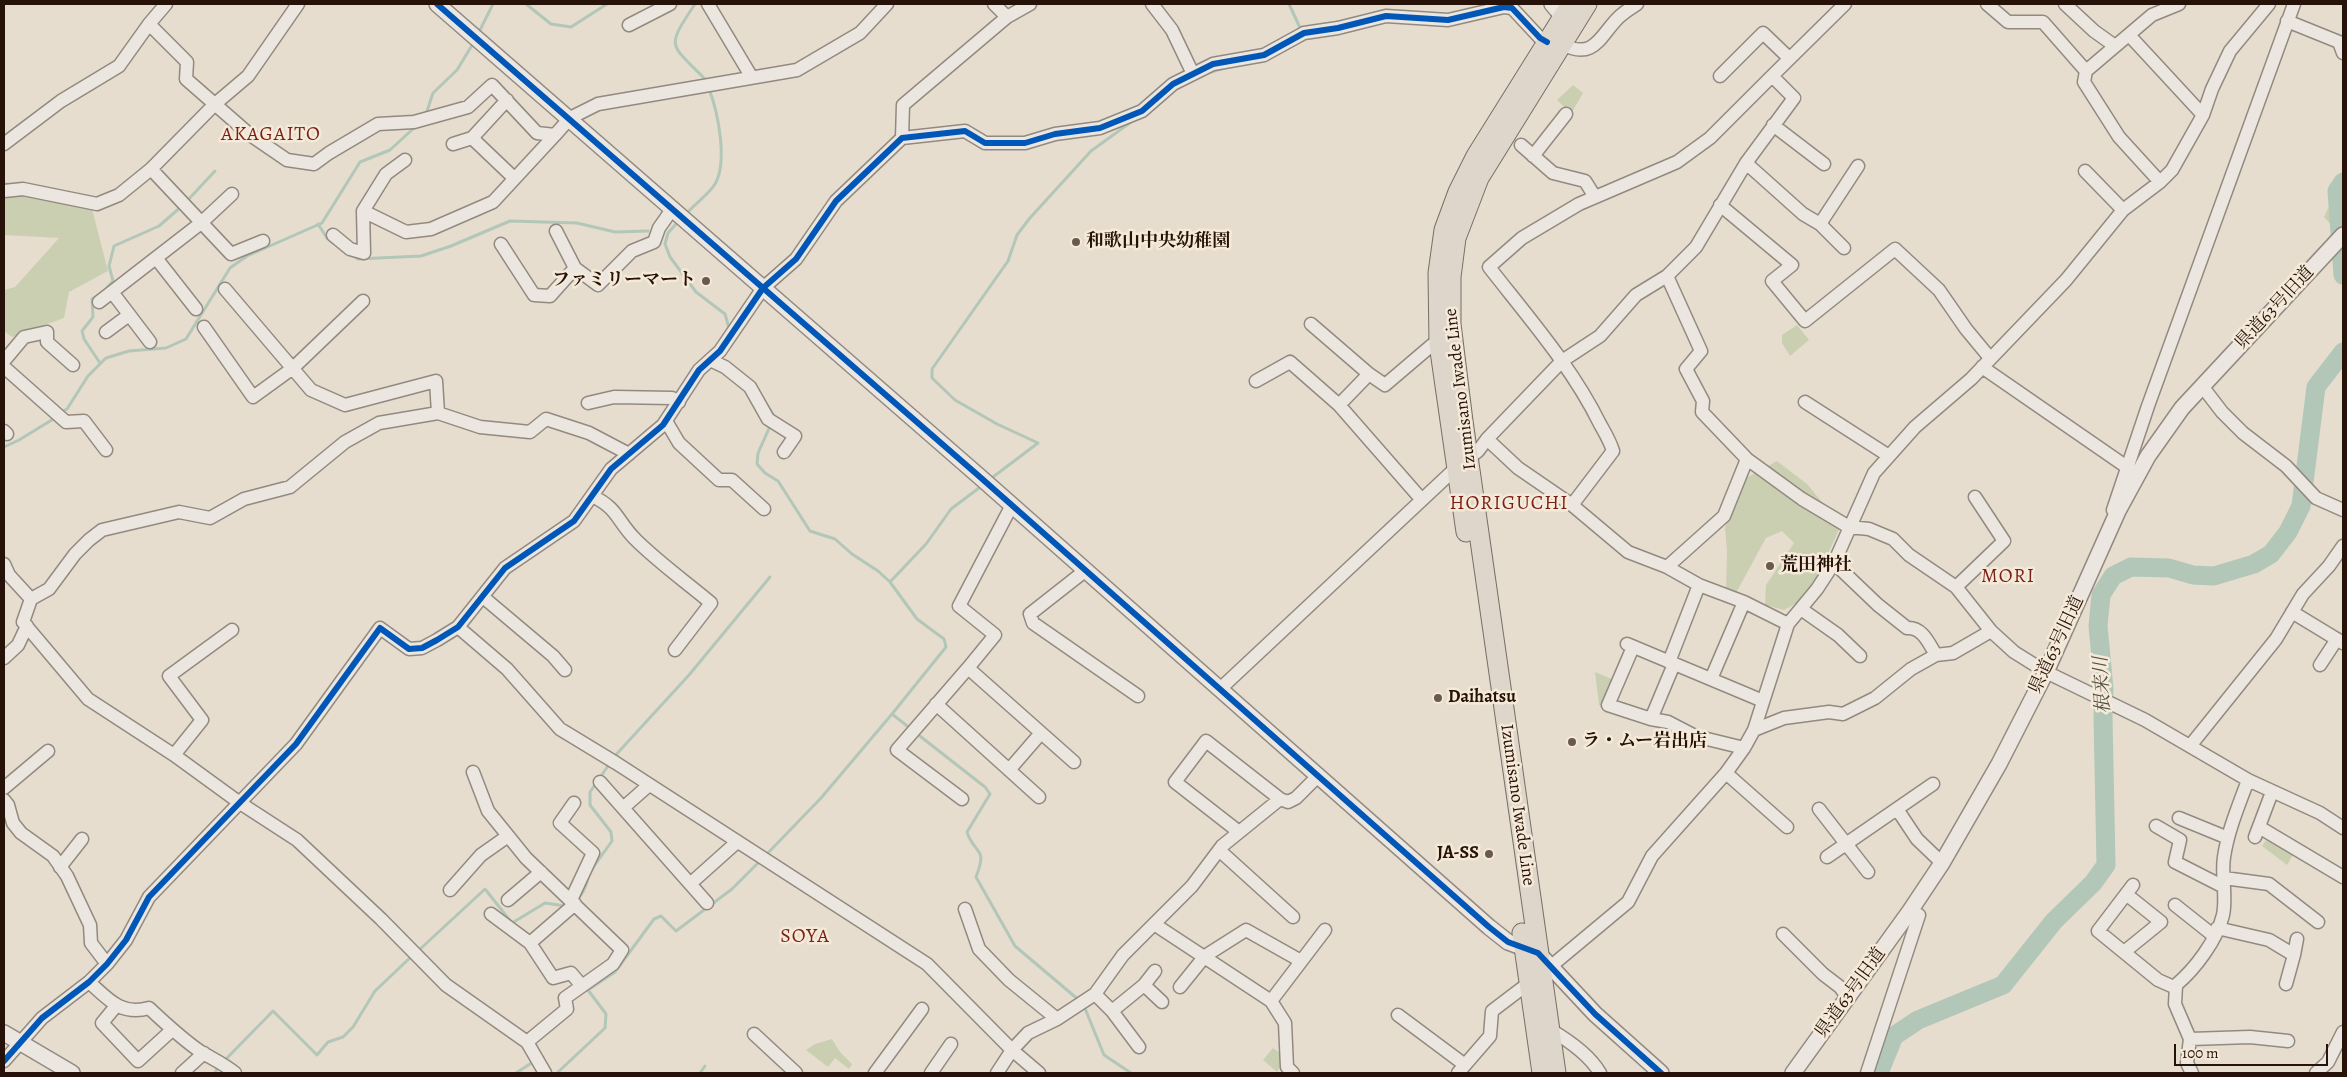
<!DOCTYPE html>
<html>
<head>
<meta charset="utf-8">
<style>
  body { margin:0 }
  #map { position:relative; width:2347px; height:1077px; overflow:hidden; background:#e6ddcf; font-family:Alegreya,serif }
  canvas { display:block }
  .frame { position:absolute; inset:0; border:5px solid #261208; pointer-events:none }
  .scale { position:absolute; left:2174px; top:1044px; width:154px; height:22px; box-sizing:border-box; border:2px solid #261208; border-top:0; padding-left:6px; font-size:15px; line-height:18px; white-space:nowrap; color:#261208; -webkit-text-stroke:4px #f5ead9; paint-order:stroke }
</style>
</head>
<body>
<div id="map">
<canvas width="2347" height="1077"></canvas>
<div class="frame"></div>
<div class="scale">100 m</div>
</div>
<script>
const context = document.querySelector('canvas').getContext('2d');
context.lineJoin = 'round';
function fill(path, color) { context.fillStyle = color; context.fill(path, 'evenodd'); }
function strokePath(path, color, width, dash) { context.strokeStyle = color; context.lineWidth = width; context.lineCap = dash ? 'butt' : 'round'; context.setLineDash(dash || []); context.stroke(path); }
function label(font, color, halo, rows, align = 'center') {
  context.font = font + ' Alegreya,"Noto Serif JP",serif'; context.lineWidth = 5; context.setLineDash([]); context.textBaseline = 'middle'; context.strokeStyle = halo; context.fillStyle = color; for (const [text, x, y, turn = 0] of rows) {
    context.save(); context.translate(x, y); context.rotate((+turn || 0) * Math.PI / 180); context.textAlign = isNaN(turn) ? turn : align; if (halo) context.strokeText(text, 0, 0); context.fillText(text, 0, 0); context.restore();
  }
}
const green = new Path2D(`
  M1573 85 1583 93 1571 114 1557 100Z
  M4 170 5 182 90 201 108 271 69 292 64 318 12 337 4 331V290L15 287 59 238 4 235Z
  M2343 176V220L2335 229 2324 217Z
  M1797 325 1809 340 1790 356 1782 343V335Z
  M1777 461 1807 484 1841 525 1821 569 1802 600 1784 610 1765 605 1766 585 1794 543 1782 531 1766 538 1736 593 1726 589 1727 551 1725 528 1744 479Z
  M1595 672 1614 680 1604 706 1599 705Z
  M2266 840 2293 855 2287 865 2262 846Z
  M832 1039 840 1052 852 1064 849 1069 835 1058 828 1067 806 1050 815 1044Z
  M1273 1048 1283 1055V1064L1277 1072 1263 1060Z`);
const stream = new Path2D(`
  M526 4 551 24 571 27 607 4
  M695 4C665 49 670 43 705 79L707 83
  M1289 4 1301 30
  M478 34 493 4
  M1207 73 1225 68
  M1156 107 1166 98
  M426 114 433 93 457 70 474 42
  M186 202 215 171
  M688 212C696 203 709 194 715 184 728 162 718 112 709 89
  M677 223 668 233 665 244 670 257 696 292 725 314 729 328 727 331
  M318 224 327 238 333 243
  M353 255 358 259 421 256 451 246 510 221 577 223 615 232 648 231
  M106 289 113 281 109 266 114 246 159 226 182 206
  M97 296 92 299 93 317 82 331 84 339 100 363
  M765 402 773 414 772 418
  M62 412 67 409 88 376 106 358 129 351 166 348 186 339 230 268 247 256 322 223 360 162 390 150 415 127
  M771 424 758 453 757 464 765 473 778 481 810 531 835 539 852 554 878 571 890 582 917 619 944 639 946 647 892 714 911 729
  M4 447 19 440 55 418
  M989 480 1038 443 997 424 955 400 932 378V369L1008 261 1017 235 1029 219 1091 151 1131 122
  M890 582 926 544 951 509 983 485
  M916 733 985 787 990 794 967 832C975 856 988 846 976 877L1015 946 1080 1001
  M613 758 689 675 770 577
  M766 855 821 798 892 714
  M592 869 612 841 611 832 590 805V792L610 763
  M575 901C584 895 587 884 589 874
  M418 951 485 889 512 923 545 903 565 906
  M1084 1006 1104 1055 1131 1073
  M224 1061 273 1011 317 1055 328 1042 343 1037 353 1027 375 991 413 955
  M215 1073 219 1065
  M516 1073 533 1062
  M557 1073 605 1028 606 1014 588 990 615 972 654 919 661 916 676 931 732 889 760 861
  M700 1073 705 1066`);
const river = new Path2D(`
  M2343 182 2337 191 2343 275
  M1879 1073 1894 1036 1918 1020 2003 985 2054 921 2093 883 2106 865 2103 716 2104 689 2098 626 2101 595 2113 576 2131 567 2169 568 2193 575 2214 576 2254 564 2271 554 2288 532 2301 506 2316 387 2343 352`);
const minor = new Path2D(`
  M708 4 751 76
  M994 4 1007 17
  M1152 4 1172 30 1193 74
  M1987 4 2008 22H2043L2086 71 2152 15 2179 4
  M2065 4 2094 31 2115 46
  M2287 21 2339 42 2343 53
  M149 24 187 62 186 79 249 134 287 160 314 164 329 153 378 124 414 122 468 107 492 85 537 133 555 135 570 118 598 104 797 70 860 33 887 4
  M629 25 670 4
  M2129 35 2203 115
  M1562 44C1594 61 1600 36 1618 18 1624 12 1631 8 1637 4
  M2086 71 2084 82 2119 137 2160 182
  M1720 76 1763 33 1789 58
  M1773 125 1824 164
  M472 138 514 178
  M902 138 903 105 1007 17 1030 4
  M4 144 61 101 119 66 149 24 166 4
  M453 144 472 138 507 100
  M1521 145 1553 173 1585 181 1595 197
  M1533 156 1566 114
  M1746 163 1803 214 1820 224 1844 248
  M151 169 231 254 263 241
  M2085 171 2123 210
  M4 191 23 189 97 204 119 195 151 169 215 104 248 76 298 4
  M1720 205 1792 265 1772 281 1805 321 1895 249 1939 290 1966 329 1990 358
  M363 211 406 232 431 229 493 202 555 135
  M1820 224 1858 166
  M556 231 575 268 598 285 632 251 654 242 659 228 673 208
  M333 235 350 249 364 253 363 211 386 174 405 160
  M501 244 534 295 550 296 575 268
  M156 258 196 309
  M1667 276 1701 351 1686 369 1703 401 1702 412 1747 459 1802 499 1849 527 1869 529 1893 539 1909 555 1956 587 1991 631 2014 652 2046 672 2145 720 2248 780 2320 813 2343 828
  M225 289 311 390 345 405 436 381 438 413
  M112 292 150 342
  M99 302 201 223 232 194
  M1311 324 1369 374 1339 405
  M204 327 253 397 293 368 363 301
  M106 332 129 315
  M710 360 725 367 750 387 768 419 795 436 784 452
  M4 361 24 337 47 332V342L73 365
  M4 367 66 422 84 421 106 450
  M1982 367 2134 472
  M1369 374 1385 385 1432 345 1439 344
  M1256 381 1290 362 1339 405 1422 500
  M2202 386 2222 412 2243 433 2286 466 2316 498 2343 510
  M1805 402 1889 456
  M588 403 614 397 672 398 679 402
  M666 421 679 443 719 480H732L764 509
  M4 431 7 434
  M1487 439 1518 468 1572 505 1628 552 1667 567 1699 585 1744 602 1788 624
  M592 496C618 508 617 521 635 539 658 562 686 582 711 603L675 650
  M1012 505 959 606 995 635 968 668 1074 762
  M1572 505 1613 451C1610 441 1605 433 1600 424 1572 367 1528 317 1489 267L1522 238 1579 204 1677 162 1710 138 1772 76
  M2113 510 2148 406 2294 4
  M1834 563 1878 605 1907 628C1923 627 1929 644 1936 655
  M4 564 9 575 31 599
  M1667 567 1724 516 1747 459
  M1086 570 1030 614 1033 623 1138 696
  M1956 587 2004 541 1975 497
  M483 597 553 656 565 670
  M1801 609 1838 635 1860 656
  M2292 612 2343 643
  M458 627 507 669 560 729 616 763 927 964 1012 1050 1039 1073
  M1627 644 1763 701
  M1633 647 1608 705 1651 719 1668 722 1695 736 1744 748
  M4 658 18 645 27 626
  M1669 662 1699 585
  M2320 665 2337 639
  M1711 679 1744 602
  M1220 689 1456 468 1478 451 1487 439 1562 361 1600 336 1636 295 1667 276 1696 247 1746 163 1794 98 1772 76 1845 4
  M936 704 1039 797
  M1651 719 1674 664
  M1754 730 1784 718 1829 712 1843 714 1875 698 1911 669 1936 655 1953 653 1991 631
  M2190 746 2276 639 2303 594 2329 566 2343 546
  M174 755 202 720 169 676 232 630
  M1009 770 1041 733
  M473 772 488 811 526 858 622 950 613 964 565 998 567 1009 527 1042
  M1726 773 1787 827
  M600 782 707 903
  M4 788 48 751
  M962 799 897 750 968 668
  M4 800 8 805 13 823 21 833 53 856 67 876 90 925 91 943 107 964
  M623 808 649 785
  M1819 809 1868 872
  M1897 809 1917 839 1942 863
  M2179 818 2228 838
  M2156 826 2180 840 2175 862 2224 887
  M2259 827 2343 877
  M1239 832 1175 782 1206 741 1280 799
  M2255 837 2272 792
  M1219 850 1293 917
  M1827 857 1933 784
  M60 867 82 839
  M2224 878 2269 884 2318 922
  M690 884 737 842
  M2133 885 2098 931 2158 980 2176 988
  M450 890 481 855 508 836
  M508 900 541 872
  M571 900 593 853 560 823 574 803
  M575 904 530 943 553 978 571 973 582 986
  M2175 905 2214 936
  M965 909 979 949 1009 980 1057 1019
  M491 914 530 943
  M1154 924 1271 1001 1285 1023 1287 1067 1293 1073
  M2217 928 2269 940 2294 955 2286 984
  M1783 934 1823 974 1840 987 1848 998
  M2124 952 2161 922 2126 894
  M2294 955 2297 939
  M89 982C108 999 121 1016 149 1008 166 1024 182 1039 201 1052 213 1059 224 1064 235 1073
  M1144 985 1162 1002
  M1180 987 1205 956 1246 930 1301 961
  M1095 994 1112 1011
  M1271 1001 1325 930
  M116 1006 102 1023 138 1061 172 1030
  M1398 1015 1465 1065
  M1549 1029C1568 1040 1589 1054 1600 1073
  M754 1034 796 1073
  M2190 1039 2250 1037 2288 1041
  M1139 1047 1112 1011 1144 985 1155 971
  M4 1061 42 1018 89 982 107 964 126 940 149 897 296 744 380 628 409 649 422 648 437 640 458 627 505 568 574 521 611 469 663 425 699 370 720 351 763 288 796 259 836 201 902 138 965 131 985 143H1025L1055 134 1100 128 1142 111 1173 84 1213 64 1264 55 1304 33 1338 28 1386 16 1448 20 1504 7 1512 8 1540 38 1547 42
  M182 1073 204 1053
  M545 1073 527 1042 446 985 381 919 297 840 240 803 174 755 88 699 23 622 31 599 49 589 75 554 89 540 102 530 179 512 210 518 244 499 290 487 345 442 379 423 438 413 480 427 530 432 546 419 589 433 629 454
  M875 1073 922 1009
  M931 1073 951 1044
  M997 1073 1012 1050 1028 1033 1057 1019 1095 994 1123 955 1192 886 1222 846 1280 799 1288 802 1296 798 1319 775
  M1458 1073 1490 1036 1492 1011 1550 967 1628 902 1652 856 1726 773 1744 748 1754 730 1788 624 1817 589 1834 563 1874 473 1915 427 1971 379 2066 280 2123 210 2160 182 2172 170 2203 115 2212 89 2230 51 2269 4
  M1867 1073 1919 915 1910 911
  M2192 1073 2187 1063 2190 1039 2175 1004 2176 985C2195 969 2217 940 2223 915 2227 896 2221 876 2224 857 2228 830 2239 805 2248 780
  M2316 1073 2328 1062 2343 1032`);
const tertiary = new Path2D(`
  M437 4 980 477 1489 927 1508 942 1538 953 1595 1014 1661 1073
  M1552 4 1570 25
  M4 1033 72 1073
  M1793 1073 1910 911 1942 863 1999 764 2046 672 2118 511 2148 456 2182 408 2343 235`);
const primary = new Path2D(`
  M1466 532 1439 344 1438 273 1444 230 1458 192 1476 156 1571 4
  M1522 933 1542 1073
  M1556 1073 1463 421 1451 324V277L1456 238 1479 178 1587 4`);
const cycleway = new Path2D(`
  M437 4 980 477 1489 927 1508 942 1538 953 1595 1014 1661 1073
  M4 1061 42 1018 89 982 107 964 126 940 149 897 296 744 380 628 409 649 422 648 437 640 458 627 505 568 574 521 611 469 663 425 699 370 720 351 763 288 796 259 836 201 902 138 965 131 985 143H1025L1055 134 1100 128 1142 111 1173 84 1213 64 1264 55 1304 33 1338 28 1386 16 1448 20 1504 7 1512 8 1540 38 1547 42`);
const markers = [
  [1076,242,5,"#69594e"],
  [706,281,5,"#69594e"],
  [1770,566,5,"#69594e"],
  [1438,698,5,"#69594e"],
  [1572,742,5,"#69594e"],
  [1489,854,5,"#69594e"]
];
const poiNames = [
  ["和歌山中央幼稚園",1086,242],
  ["ファミリーマート",696,281,"right"],
  ["荒田神社",1780,566],
  ["Daihatsu",1448,698],
  ["ラ・ムー岩出店",1582,742],
  ["JA-SS",1479,854,"right"]
];
const streetNames = [
  ["県道63号旧道",2275,308,-47],
  ["Izumisano Iwade Line",1461,389,-97],
  ["県道63号旧道",2057,645,-65],
  ["Izumisano Iwade Line",1517,805,82],
  ["県道63号旧道",1851,993,-54]
];
const waterNames = [
  ["根来川",2103,685,-93]
];
const quarterNames = [
  ["AKAGAITO",271,135],
  ["HORIGUCHI",1509,504],
  ["MORI",2008,577],
  ["SOYA",805,937]
];
fill(green, '#cbcfb1');
strokePath(stream, '#b2c7b8', 3);
strokePath(river, '#b2c7b8', 19);
strokePath(minor, '#928a81', 15);
strokePath(tertiary, '#928a81', 18);
strokePath(primary, '#776f67', 21);
strokePath(minor, '#ebe6df', 12);
strokePath(tertiary, '#ebe6df', 15);
strokePath(primary, '#ded6ca', 19);
strokePath(cycleway, '#0057b8', 6);
for (const [x, y, r, color] of markers) { const dot = new Path2D(); dot.arc(x, y, r, 0, 2 * Math.PI); context.fillStyle = color; context.fill(dot); strokePath(dot, '#f5ead9', 2); }
label('bold 18px', '#261208', '#f5ead9', poiNames, 'left');
label('18px', '#261208', '#f5ead9', streetNames);
label('italic 19px', '#4f4e42', '#f5ead9', waterNames);
context.letterSpacing = '1px';
label('20px', '#7a1f14', '#f5ead9', quarterNames);
context.letterSpacing = '0px';
</script>
</body>
</html>
